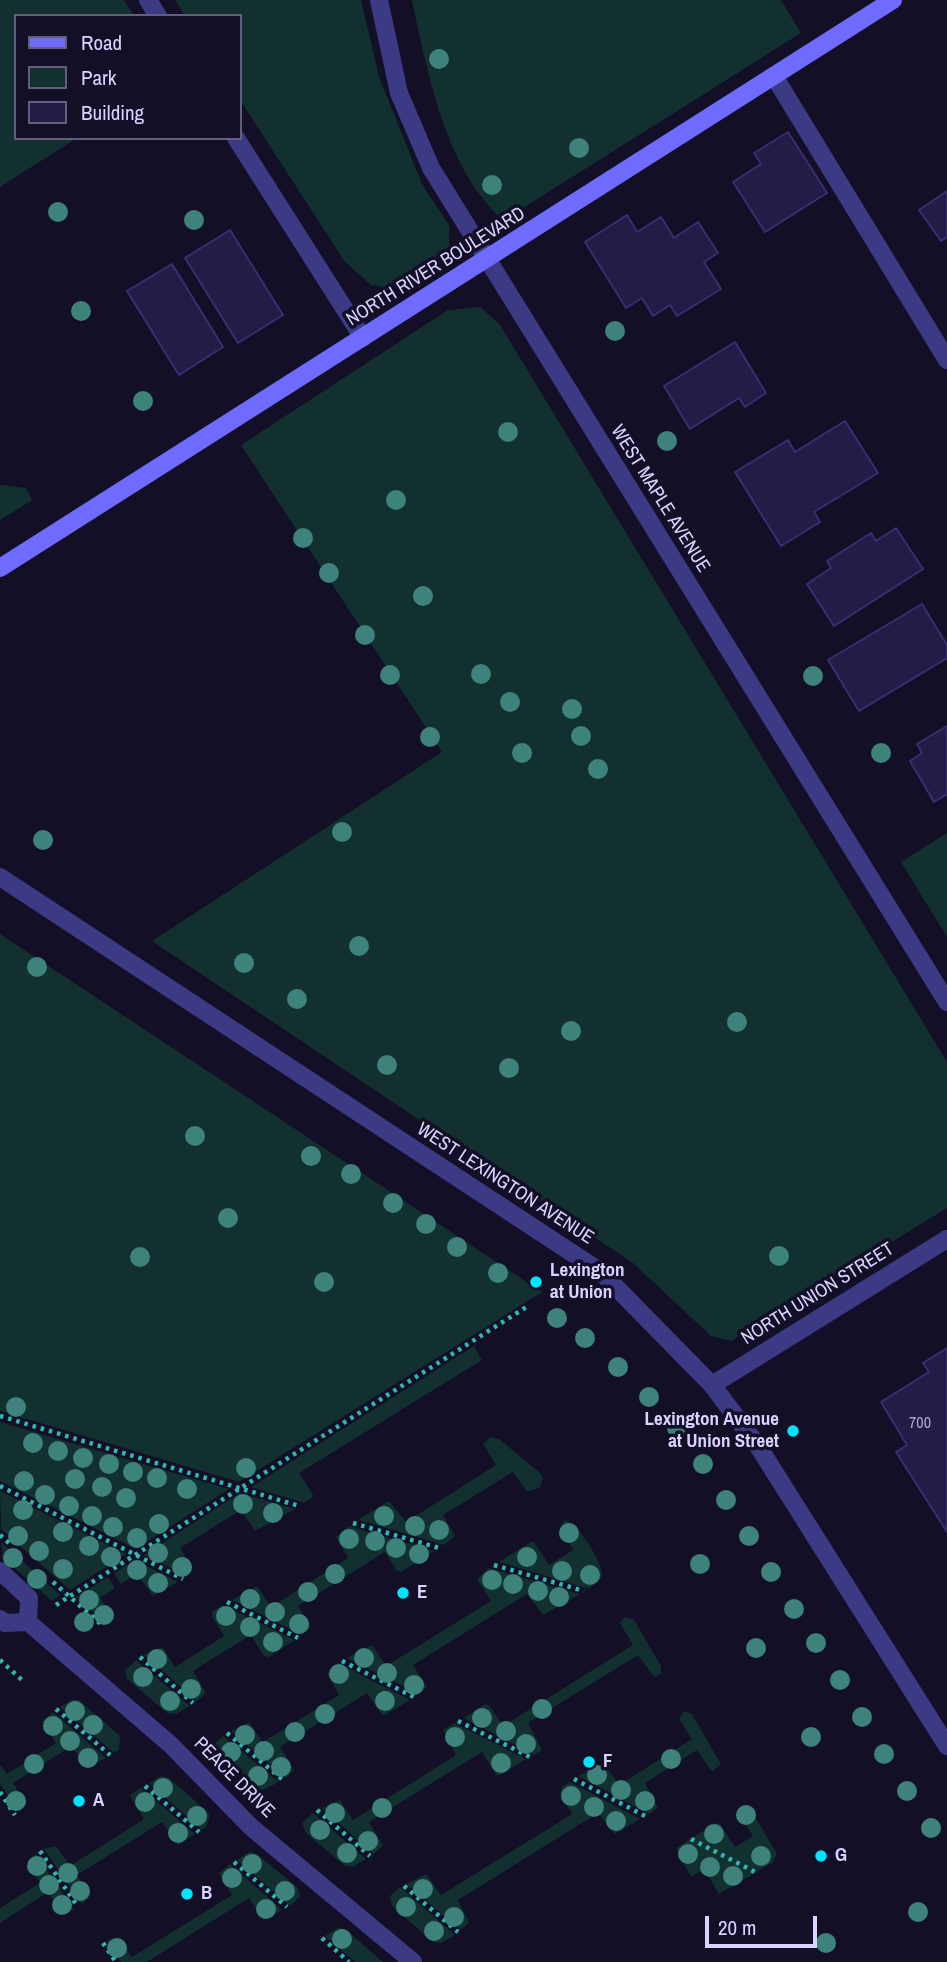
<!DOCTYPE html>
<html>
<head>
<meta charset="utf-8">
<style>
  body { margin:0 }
  #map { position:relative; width:947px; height:1962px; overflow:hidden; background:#130f26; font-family:"Archivo Narrow",sans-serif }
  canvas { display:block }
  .legend { position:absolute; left:14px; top:14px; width:228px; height:126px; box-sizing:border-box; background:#130f26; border:2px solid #625e7d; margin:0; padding:9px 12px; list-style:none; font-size:21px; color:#d9d4ff }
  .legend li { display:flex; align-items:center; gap:14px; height:35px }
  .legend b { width:35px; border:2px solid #625e7d }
  .scale { position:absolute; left:705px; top:1916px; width:112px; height:32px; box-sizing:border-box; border:4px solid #d9d4ff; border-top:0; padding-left:9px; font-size:21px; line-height:24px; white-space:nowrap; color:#d9d4ff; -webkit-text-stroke:5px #130f26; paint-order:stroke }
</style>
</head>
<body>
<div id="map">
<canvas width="947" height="1962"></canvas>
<ul class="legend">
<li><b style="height:9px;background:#6f6bff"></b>Road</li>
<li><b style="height:19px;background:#12302f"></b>Park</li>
<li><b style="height:19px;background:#241b47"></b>Building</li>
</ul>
<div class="scale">20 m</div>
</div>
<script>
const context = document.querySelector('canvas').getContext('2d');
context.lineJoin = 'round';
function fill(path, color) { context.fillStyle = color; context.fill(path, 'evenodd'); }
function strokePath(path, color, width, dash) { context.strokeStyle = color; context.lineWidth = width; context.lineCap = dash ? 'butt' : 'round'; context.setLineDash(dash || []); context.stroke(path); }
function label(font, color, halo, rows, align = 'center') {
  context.font = font + ' "Archivo Narrow",sans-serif'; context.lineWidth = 7; context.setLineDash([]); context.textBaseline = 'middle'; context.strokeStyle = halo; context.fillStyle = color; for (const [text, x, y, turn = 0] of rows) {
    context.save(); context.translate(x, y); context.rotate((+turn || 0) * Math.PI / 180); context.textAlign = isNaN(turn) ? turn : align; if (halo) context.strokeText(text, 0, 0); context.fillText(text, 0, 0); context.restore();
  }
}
const green = new Path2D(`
  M0 0H124L134 16H16V138H77L0 187Z
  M175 0H361L379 77 423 186 449 225V253L396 289 371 285 345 262 240 100V16H185Z
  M412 0H781L801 33 504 220C447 175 426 68 412 0Z
  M480 307 500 325 947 1062V1208L731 1341 711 1336 633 1263 152 941 442 752 241 445 448 310Z
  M0 485 26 488 32 500 0 520Z
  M947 833V937L901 862Z
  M0 934 542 1292 239 1482 0 1411Z
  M474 1346 482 1360 299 1473 313 1495 312 1498 304 1503 251 1487Z
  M0 1422 229 1489 136 1549 0 1481Z
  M491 1437 499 1439 540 1473 543 1478 540 1487 527 1492 513 1472 443 1515 455 1536 444 1545 358 1520 389 1501 406 1522 496 1465 483 1444Z
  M0 1491 126 1554 70 1590 1 1529Z
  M240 1493 295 1509 255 1531 241 1510 180 1548 193 1569 187 1576 144 1555Z
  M565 1520C579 1525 604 1563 602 1578L589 1589 499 1562 531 1542H534L549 1565 573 1550 560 1527Z
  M349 1526 434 1551 401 1572 397 1571 385 1552 298 1606 311 1627 302 1635 232 1600 257 1586 271 1607 348 1558 336 1537Z
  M1 1542 60 1595 52 1601 1 1556 3 1554Z
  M135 1560 178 1582 153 1596 137 1574 121 1584 114 1573Z
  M489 1568 580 1594 543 1615 527 1594 413 1665 427 1687 419 1694 347 1658 372 1645 386 1666 491 1601 477 1579Z
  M108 1577 115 1588 100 1598 114 1619 108 1625 76 1597Z
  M223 1605 295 1640 269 1657 264 1656 251 1635 193 1671 206 1693 197 1701 144 1655 162 1647 175 1667 224 1636 212 1616V1612Z
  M625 1617 634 1620 661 1666V1674L654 1677 638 1655 528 1723 542 1750 534 1755 464 1718 485 1704 490 1706 503 1726 633 1645 620 1623Z
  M136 1660 190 1706 176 1714 167 1713 127 1679 125 1670Z
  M338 1663 410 1700 383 1716 367 1693 280 1747 294 1770 286 1778 231 1731 249 1722 263 1742 339 1695 327 1673Z
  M72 1700H79L120 1736 119 1750 114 1753 60 1707Z
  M684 1711 692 1714 721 1764 712 1772 697 1750 645 1783 658 1808 649 1814 578 1776 604 1763 619 1785 692 1739 679 1719Z
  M53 1712 106 1758 86 1768 72 1746 13 1783 26 1804 19 1812 0 1784V1764L7 1774 56 1743 42 1721Z
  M454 1723 526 1759 500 1775H496L482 1752 369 1822 383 1846 373 1854 322 1808 340 1800 353 1820 456 1755 443 1730Z
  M223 1736 279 1782 259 1792 216 1755 214 1744Z
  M161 1776 169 1778 210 1814 207 1826 202 1830 149 1783Z
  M570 1782 640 1819 615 1834 598 1813 458 1900 469 1923 461 1930 406 1884 426 1874 441 1895 572 1814 560 1793 562 1787Z
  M141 1788 195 1834 178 1845 162 1822 77 1875 90 1896 82 1904 44 1849 56 1846 70 1866 144 1819 131 1798V1794Z
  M744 1806 751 1810 777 1854 772 1863 719 1894 704 1869 691 1877 676 1848 716 1823 720 1824 735 1847 753 1836 738 1813Z
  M313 1813 366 1859 353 1867 345 1866 306 1833 302 1823Z
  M249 1852 257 1854 298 1888 300 1897 290 1906 237 1860Z
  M36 1854 74 1909 62 1914 48 1892 0 1923V1908L40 1883 28 1861Z
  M230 1864 282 1910 263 1920 249 1898 147 1962H121L106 1941 118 1937 132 1957 232 1895 219 1873Z
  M400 1887 455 1935 441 1943 433 1942 392 1906 390 1896Z
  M338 1928 345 1929 383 1962H355L325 1936Z`);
const building = new Path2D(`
  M788 132 827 193 765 232 733 182 761 164 754 153Z
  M947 191V237L941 241 919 210Z
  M627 215 637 232 661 217 674 238 698 222 718 253 704 262 721 289 677 316 670 305 653 316 642 298 626 308 585 242Z
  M230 230 283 315 238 343 185 258Z
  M172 264 223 347 179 375 127 291Z
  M735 342 766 393 745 407 739 398 690 429 664 386Z
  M845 421 878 473 814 512 820 522 781 546 735 472 788 440 795 452Z
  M896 528 923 569 834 626 807 584 831 568 827 561 871 533 876 541Z
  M922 604 947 645V658L859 711 828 660Z
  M947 726V794L934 802 910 761 922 753 917 744Z
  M947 1348V1532L896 1452 907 1445 881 1402 929 1372 923 1363Z`);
const path = new Path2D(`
  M0 1416 299 1506
  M0 1486 183 1579
  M353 1523 439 1548
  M0 1535 10 1544
  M494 1565 584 1591
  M53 1582 104 1627
  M227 1602 298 1638
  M56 1605 528 1306
  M140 1657 193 1703
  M0 1660 23 1681
  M342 1661 414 1697
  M56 1709 110 1755
  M458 1721 530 1757
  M227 1733 283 1780
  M574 1779 645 1816
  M145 1786 199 1832
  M0 1792 15 1815
  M317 1810 370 1856
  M691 1839 757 1873
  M40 1851 78 1907
  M234 1862 287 1907
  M404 1886 458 1932
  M322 1938 349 1962
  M103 1943 116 1962`);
const service = new Path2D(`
  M774 76 947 360`);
const minor = new Path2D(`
  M148 0 158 16
  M379 0 399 93 431 168 947 1002
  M236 138 363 338
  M712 1385 947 1239
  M0 1571 29 1598 28 1622
  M0 1619 5 1623 28 1622 171 1745 251 1827 413 1962`);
const tertiary = new Path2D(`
  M0 877 601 1272 712 1385 758 1446 947 1746`);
const secondary = new Path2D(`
  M0 568 893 0`);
const trees = [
  [439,59],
  [579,148],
  [492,185],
  [58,212],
  [194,220],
  [81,311],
  [615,331],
  [143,401],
  [508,432],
  [667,441],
  [396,500],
  [303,538],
  [329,573],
  [423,596],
  [365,635],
  [481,674],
  [390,675],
  [813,676],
  [510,702],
  [572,709],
  [581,736],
  [430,737],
  [522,753],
  [881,753],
  [598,769],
  [342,832],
  [43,840],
  [359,946],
  [244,963],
  [37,967],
  [297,999],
  [737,1022],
  [571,1031],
  [387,1065],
  [509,1068],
  [195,1136],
  [311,1156],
  [351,1174],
  [393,1203],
  [228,1218],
  [426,1224],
  [457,1247],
  [779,1256],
  [140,1257],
  [498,1273],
  [324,1282],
  [557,1318],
  [585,1338],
  [618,1367],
  [649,1397],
  [16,1407],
  [677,1428],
  [33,1443],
  [58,1451],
  [83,1458],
  [109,1464],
  [703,1464],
  [246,1468],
  [133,1472],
  [157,1478],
  [75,1479],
  [24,1481],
  [102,1487],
  [187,1489],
  [45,1495],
  [126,1498],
  [726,1500],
  [243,1504],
  [69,1506],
  [23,1510],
  [273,1513],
  [92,1516],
  [384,1516],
  [159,1524],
  [415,1526],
  [113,1527],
  [439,1530],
  [63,1532],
  [569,1533],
  [18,1536],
  [749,1536],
  [137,1538],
  [349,1539],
  [375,1541],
  [89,1546],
  [396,1548],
  [39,1551],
  [158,1553],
  [419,1554],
  [111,1557],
  [527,1557],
  [13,1558],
  [700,1564],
  [182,1567],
  [63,1569],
  [137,1570],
  [562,1571],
  [771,1572],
  [335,1574],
  [590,1575],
  [37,1579],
  [492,1580],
  [158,1583],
  [513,1584],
  [538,1591],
  [308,1592],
  [559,1597],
  [250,1599],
  [89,1600],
  [794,1609],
  [275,1612],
  [104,1615],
  [226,1616],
  [84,1622],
  [299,1624],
  [250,1627],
  [273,1642],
  [816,1643],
  [756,1648],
  [364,1658],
  [157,1659],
  [387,1673],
  [339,1674],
  [143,1677],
  [840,1680],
  [414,1685],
  [191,1689],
  [170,1701],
  [385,1701],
  [542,1709],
  [75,1711],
  [325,1714],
  [862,1717],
  [482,1718],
  [93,1725],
  [53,1726],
  [506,1731],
  [295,1732],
  [245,1735],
  [455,1737],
  [811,1737],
  [70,1741],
  [526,1744],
  [264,1751],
  [231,1752],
  [884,1754],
  [88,1758],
  [671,1759],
  [501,1763],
  [34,1764],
  [281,1767],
  [597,1775],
  [258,1776],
  [163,1788],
  [621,1790],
  [907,1791],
  [571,1796],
  [16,1801],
  [645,1801],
  [145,1802],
  [594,1807],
  [382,1808],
  [335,1813],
  [746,1815],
  [197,1816],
  [616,1821],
  [931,1828],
  [320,1830],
  [178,1833],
  [714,1834],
  [368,1841],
  [347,1853],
  [688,1854],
  [761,1856],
  [252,1864],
  [37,1866],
  [710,1867],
  [68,1873],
  [733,1876],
  [232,1878],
  [49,1885],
  [423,1889],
  [80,1891],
  [285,1891],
  [62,1905],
  [406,1907],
  [266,1909],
  [918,1912],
  [454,1917],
  [434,1931],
  [342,1939],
  [826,1943],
  [117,1948]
];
const markers = [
  [536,1282,7,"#00e5ff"],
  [793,1431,7,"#00e5ff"],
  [403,1593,7,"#00e5ff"],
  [589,1762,7,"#00e5ff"],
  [79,1801,7,"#00e5ff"],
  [821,1856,7,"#00e5ff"],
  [187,1894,7,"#00e5ff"]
];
const numberNames = [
  ["700",920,1424]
];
const streetNames = [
  ["NORTH RIVER BOULEVARD",436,267,-32],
  ["WEST MAPLE AVENUE",660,499,58],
  ["WEST LEXINGTON AVENUE",505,1184,33],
  ["NORTH UNION STREET",818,1294,-32],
  ["PEACE DRIVE",234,1778,45]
];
const poiNames = [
  ["Lexington",550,1271],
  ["at Union",550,1293],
  ["Lexington Avenue",779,1420,"right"],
  ["at Union Street",779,1442,"right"],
  ["E",417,1593],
  ["F",603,1762],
  ["A",93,1801],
  ["G",835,1856],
  ["B",201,1894]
];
fill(green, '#12302f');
fill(building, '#241b47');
strokePath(building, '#3b2d73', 2);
strokePath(path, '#2fb8b0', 4.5, [3.5, 5]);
strokePath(service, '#3d3a85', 18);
strokePath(minor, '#3d3a85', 18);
strokePath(tertiary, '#3d3a85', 18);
strokePath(secondary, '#6f6bff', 18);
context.fillStyle = '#3d827b';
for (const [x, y] of trees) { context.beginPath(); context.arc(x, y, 10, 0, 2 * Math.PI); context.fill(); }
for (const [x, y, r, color] of markers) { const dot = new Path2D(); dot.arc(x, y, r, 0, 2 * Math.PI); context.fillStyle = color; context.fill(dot); strokePath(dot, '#130f26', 2.5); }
label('16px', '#aca6d1', null, numberNames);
label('19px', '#d9d4ff', '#130f26', streetNames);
label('bold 19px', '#d9d4ff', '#130f26', poiNames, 'left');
</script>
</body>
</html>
